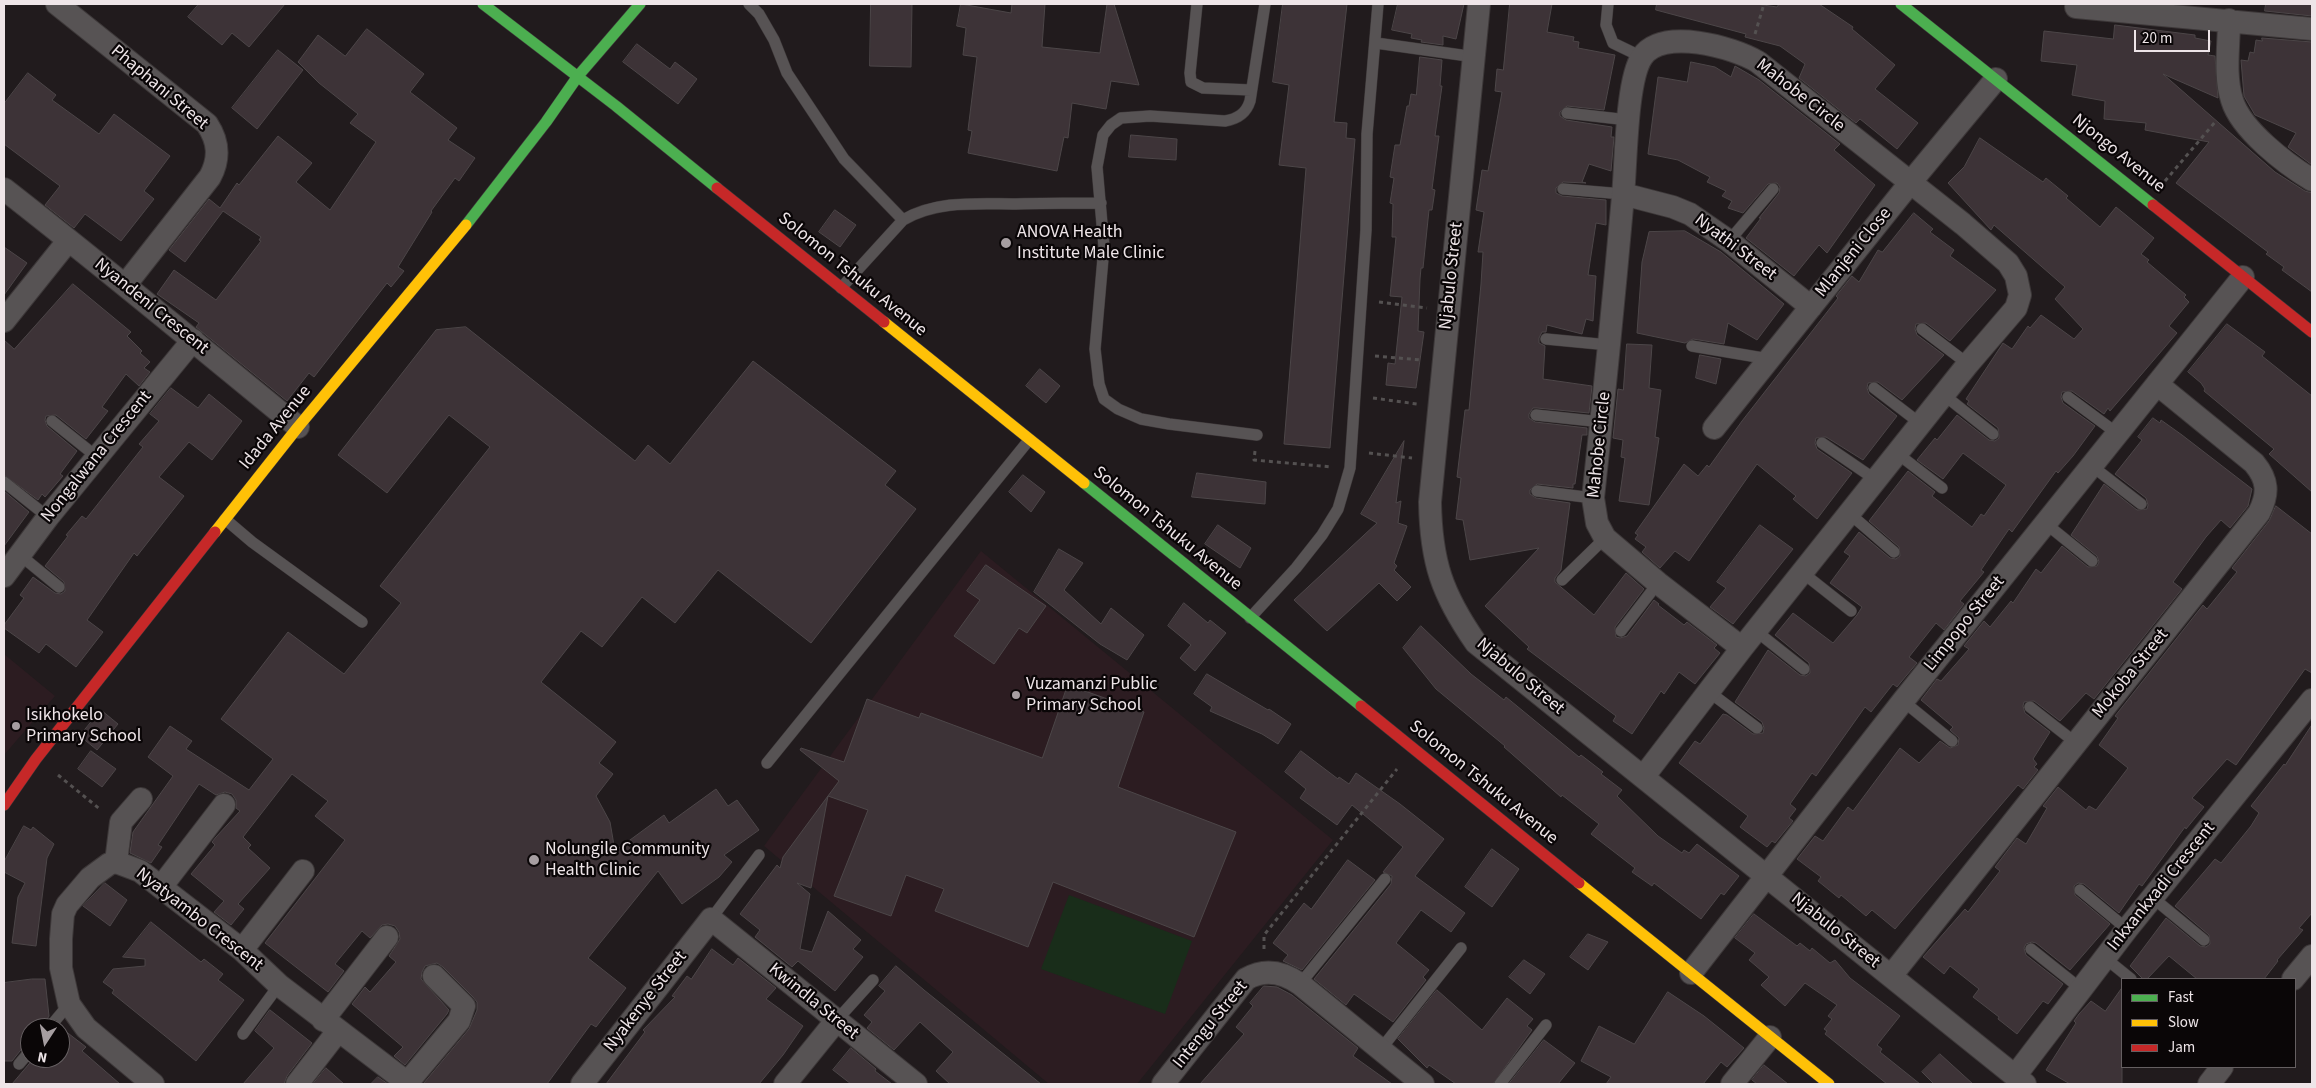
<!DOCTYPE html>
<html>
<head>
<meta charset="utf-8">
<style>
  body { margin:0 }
  #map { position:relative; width:2316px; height:1088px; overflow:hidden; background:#211b1d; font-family:"Source Sans 3",sans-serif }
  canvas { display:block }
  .frame { position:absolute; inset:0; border:5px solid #eee5e8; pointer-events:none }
  .legend { position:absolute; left:2121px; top:978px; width:175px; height:90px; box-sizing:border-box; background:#0a0607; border:1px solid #655f61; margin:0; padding:6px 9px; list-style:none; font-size:15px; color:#eee5e8 }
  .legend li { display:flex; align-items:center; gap:10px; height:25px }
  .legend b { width:25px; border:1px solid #655f61 }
  .north { position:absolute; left:20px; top:1018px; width:50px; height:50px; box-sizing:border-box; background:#0a0607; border:1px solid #655f61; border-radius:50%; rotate:191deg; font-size:14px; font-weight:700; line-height:20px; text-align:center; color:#eee5e8 }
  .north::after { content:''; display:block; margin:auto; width:18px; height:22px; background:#a69ea1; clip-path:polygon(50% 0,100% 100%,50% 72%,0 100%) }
  .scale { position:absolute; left:2134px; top:30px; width:76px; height:22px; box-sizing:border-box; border:2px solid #eee5e8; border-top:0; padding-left:6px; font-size:15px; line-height:18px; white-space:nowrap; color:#eee5e8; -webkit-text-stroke:4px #0a0607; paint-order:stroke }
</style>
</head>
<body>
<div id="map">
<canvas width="2316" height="1088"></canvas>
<div class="frame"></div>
<ul class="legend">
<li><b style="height:6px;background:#4caf50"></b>Fast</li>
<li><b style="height:6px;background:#ffc107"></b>Slow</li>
<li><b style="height:6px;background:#c62828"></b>Jam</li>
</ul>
<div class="north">N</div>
<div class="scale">20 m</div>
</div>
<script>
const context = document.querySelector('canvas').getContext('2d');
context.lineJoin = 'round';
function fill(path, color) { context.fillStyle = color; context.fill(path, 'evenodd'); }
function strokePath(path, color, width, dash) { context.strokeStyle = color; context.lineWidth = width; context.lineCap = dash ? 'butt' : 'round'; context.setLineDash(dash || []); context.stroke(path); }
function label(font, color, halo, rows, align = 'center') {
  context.font = font + ' "Source Sans 3",sans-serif'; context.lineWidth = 4.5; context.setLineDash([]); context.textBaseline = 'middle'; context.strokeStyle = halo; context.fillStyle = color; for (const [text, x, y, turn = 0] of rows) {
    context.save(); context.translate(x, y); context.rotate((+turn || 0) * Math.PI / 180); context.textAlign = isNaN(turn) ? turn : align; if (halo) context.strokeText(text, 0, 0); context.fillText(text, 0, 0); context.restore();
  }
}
const built = new Path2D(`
  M981 551 1333 840 1137 1084H1049L764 846Z
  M4 654 55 696 4 755Z`);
const green = new Path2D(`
  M1069 895 1192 941 1165 1014 1041 969Z`);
const building = new Path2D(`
  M199 4H285L249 47 232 33 222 45 188 17Z
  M871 4H912L911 67 870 66Z
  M961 4 1011 13 1012 4H1045L1042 47 1100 53 1107 4H1114L1139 85 1111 81 1106 109 1072 103 1068 138 1064 137 1057 171 968 153 972 131 968 130 977 57 963 55 966 28 957 26Z
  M1283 4H1347L1334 122 1347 123 1346 138 1355 139 1330 448 1284 444 1306 168 1279 165 1289 85 1273 82Z
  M1398 4H1464L1456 39 1443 36V45L1421 42 1422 40 1411 38 1412 34 1392 30Z
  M1510 4H1552L1547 32 1574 37 1573 41 1579 42 1578 48 1615 55 1604 110 1567 106 1560 112V116L1566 120 1612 127 1611 137H1614L1611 171 1589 164 1582 182 1586 183 1563 182 1556 188V193L1562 196 1606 200V225L1596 223 1588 275 1596 276 1593 321 1586 319 1582 334 1547 325 1546 332H1542L1539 338V343L1545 346 1543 379 1592 386 1589 413 1537 408H1533L1529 414V418L1535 422 1587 428V435H1582L1575 484H1573V488L1537 484 1530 490V494L1536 498 1570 503 1561 570 1555 578V582L1594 615 1626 573 1644 589 1615 627 1616 637 1620 638 1627 636 1654 600 1659 604 1658 605 1684 625 1687 622 1717 645 1714 648 1720 653 1695 684 1679 672 1664 694 1661 691 1632 734 1613 721 1616 716 1527 649 1529 647 1485 606 1539 548 1470 560 1463 520 1456 519 1461 478 1457 477 1465 410H1469L1481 284 1483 252H1478L1484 212 1476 210 1482 170 1488 171 1502 92 1495 91 1497 69 1503 70Z
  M1657 4H1756L1777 7 1779 4H1819L1853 27 1852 29 1895 65 1875 89 1918 123 1897 149 1860 119 1856 123 1799 78 1805 64 1780 46 1745 37 1746 34 1656 10Z
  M2266 4H2312V16L2265 11Z
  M2115 25 2195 35V38L2211 41 2208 55 2215 56 2218 98 2163 74 2275 172 2305 191 2312 193V292L2282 270 2284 267 2266 254 2268 252 2176 183 2209 142 2145 130 2146 123 2104 119 2105 101 2072 95 2077 65 2041 61 2044 31 2113 39Z
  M367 29 424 74 410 92 457 128 448 140 475 158 459 181 455 178 431 211 432 212 398 267 404 271 391 287 387 283 314 377 309 373 287 401 196 327 199 323 157 294 174 270 216 300 261 241 259 240 261 237 223 211 185 262 169 250 209 199 220 208 237 183 239 185 278 136 312 163 296 182 330 210 376 142 350 123 358 114 319 83 298 62 318 35 345 56Z
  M2262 38 2312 42V165L2288 147 2296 133 2255 115 2244 96 2241 60 2248 61 2250 52 2254 53 2256 40 2262 41Z
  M637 44 670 69 675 62 697 79 678 104 623 62Z
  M278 50 303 70 257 129 232 108Z
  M1420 57 1442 60 1440 86H1442L1435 136H1439L1432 189 1435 190 1432 210H1429L1423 268H1421L1420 279 1418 331 1424 332 1416 388 1386 385 1388 363 1395 364 1402 297 1390 296 1396 237H1392L1393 204 1390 203 1394 178 1390 177 1395 145H1400L1407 106H1409L1411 94 1416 95Z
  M1691 62 1715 67 1731 77 1735 66 1759 80 1840 144 1834 150 1875 185 1827 253 1819 245 1794 276 1746 238 1761 218H1759L1779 193 1780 187 1777 183 1768 184 1743 213 1728 208 1732 201 1722 196 1726 191 1707 182 1710 177 1678 160 1648 154 1658 77 1687 82Z
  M28 73 56 95 52 100 99 134 114 114 170 156 144 191 154 199 121 241 85 214 74 228 45 205 60 186 4 144V104Z
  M1131 135 1177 139 1176 160 1129 157Z
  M1980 138 2043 182 2046 178 2068 196 2066 198 2100 227 2116 207 2154 238 2141 254 2149 260 2147 262 2186 295 2184 297 2189 302 2169 326 2177 333 2110 411 2108 408 2104 414 2072 391 2062 392 2061 397 2063 403 2095 426 2073 456 2058 473 2056 471 2012 532 2009 529 1981 570 1984 572 1960 601 1964 604 1944 630 1936 623 1909 657 1917 663 1901 682 1897 687 1893 684 1871 712 1865 707 1816 776 1812 773 1790 804 1796 809 1789 818 1793 821 1775 843 1772 841 1767 847 1740 827 1748 816 1679 763 1695 741 1700 744 1723 714 1727 715 1753 734 1763 733 1764 728 1762 722 1735 702 1768 650 1800 675 1806 676 1810 673 1809 663 1775 635 1793 613 1833 643 1857 615 1862 607 1830 583 1850 556 1844 552 1859 532 1890 558 1896 559 1900 556 1899 547 1869 521 1908 471 1935 492 1932 496 1972 527 1981 514 1984 516 2006 485 1963 453 1943 479 1917 460 1935 438 1937 440 1957 415 1989 440 1995 441 1999 438 1998 428 1967 404 1969 401 1966 399 2003 343 2012 349 2028 326 2030 328 2041 315 2074 339 2083 329 2055 299 2065 287 1994 225 1991 230 1948 183 1964 167Z
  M835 210 856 225 840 247 819 232Z
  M1914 213 1933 229 1930 232 1954 250 1950 256 1996 290 1950 341 1926 323 1916 324 1915 329 1917 335 1944 355 1902 400 1878 382 1868 383 1867 388 1869 394 1897 416 1863 460 1826 437 1816 438 1815 443 1817 449 1852 473 1817 519 1793 499 1796 496 1757 464 1689 561 1675 551 1660 568 1642 552 1646 547 1635 539 1638 535 1635 533 1684 464 1698 476 1707 465 1709 467 1742 421 1838 298 1836 296 1852 276 1859 282 1878 250 1882 252Z
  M1685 231 1721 252 1784 304 1757 340 1728 323 1724 344 1693 339 1685 343 1637 333 1642 262 1649 232Z
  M4 247 27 263 4 295Z
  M73 284 131 332 127 336 142 351 140 353 150 362 144 368 150 372 139 386 126 374 102 407 108 411 86 439 56 415 46 416 45 420 47 426 77 451 60 474 63 476 45 497 42 494 38 500 4 475V340L14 349Z
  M2227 324 2265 352 2262 356 2312 396V492L2269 454 2274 449 2204 391 2205 389 2201 383 2188 372Z
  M466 327 635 461 648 445 670 464 753 361 896 471 885 485 916 509 811 643 718 570 675 623 642 597 602 647 581 631 541 682 616 742 599 763 613 774 596 796 610 822 615 851 664 815 669 823 716 789 728 806 737 800 759 830 724 855 732 862 719 877 682 904 658 871 588 958 626 988 596 1027 591 1024 547 1084H423L469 1029 477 1010V1002L473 997 443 967 437 963 425 966 422 972 421 979 449 1010 447 1014 405 1065 394 1056 403 1047 352 1004 365 987 370 992 396 962 389 956 400 939 399 932 395 926 388 924 382 925 370 938 362 931 335 964 344 971 328 992 265 943 345 840 315 816 328 801 292 774 243 837 251 845 248 848 270 868 238 904 244 909 231 925 214 912 224 901 191 874 215 845 212 842 216 837 240 811 236 808V800L232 794 225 792 216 795 199 784 158 845 162 847 151 863 130 853 133 832 173 776 148 757 170 726 192 741 186 749 249 790 273 759 221 719 288 632 344 674 401 603 380 586 490 447 449 415 387 493 338 455 436 330Z
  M1627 344 1652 345 1649 388 1661 390 1655 437 1659 438 1649 505 1619 501 1625 458 1621 457 1623 440 1613 438 1618 389 1623 390Z
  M1700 355 1721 359 1716 384 1696 378Z
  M1040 369 1060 386 1046 403 1026 386Z
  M171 388 198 408 209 394 242 421 212 460 189 442 159 477 184 496 137 556 134 553 87 620 103 632 76 667 46 644 39 653 4 628V625L24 598 20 595 33 577 55 593 61 594 65 591 64 582 45 566 68 536 66 535 82 516 86 519 143 447 139 444 159 421 150 414Z
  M2153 418 2160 423 2161 420 2182 435 2252 489 2248 506 2230 528 2221 520 2206 537 2173 582 2182 589 2094 699 2086 693 2060 721 2034 701 2024 702 2023 706 2025 713 2050 732 2033 759 2037 764 2034 767 2038 770 2023 789 2018 785 1895 929 1872 910 1866 916 1841 895 1839 898 1818 881 1821 877 1797 859 1815 836 1823 841 1848 807 1853 811 1900 748 1919 763 1940 741 1950 748 1958 745 1959 738 1950 730 1953 727 1921 700 1937 679 1941 681 1969 649 1964 646 1984 621 1990 627 2011 601 2013 603 2036 569 2041 573 2062 546 2088 567 2097 566 2099 562 2097 556 2071 535 2104 484 2137 510 2147 509 2148 505 2146 498 2115 474 2142 440 2138 437Z
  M1404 441 1396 503 1401 501 1398 523 1407 526 1394 563 1397 566 1394 570 1411 587 1397 601 1379 583 1327 631 1294 600 1377 523 1361 514Z
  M1197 473 1266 482 1265 504 1192 497Z
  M1023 475 1045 492 1031 512 1009 492Z
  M4 491 29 512 4 546Z
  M2276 506 2312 534V673L2305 669 2236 765 2227 759 2192 798 2204 807 2186 829 2185 827 2142 886 2139 884 2119 913 2084 884 2078 883 2074 886 2075 895 2110 924 2070 970 2036 943 2032 942 2026 944 2024 948 2026 955 2063 984 2048 1004 2043 1001 2017 1034 1998 1019 1999 1017 1973 997 1979 989 1950 966 1944 974 1923 957 1965 909 1968 912 2000 871 1995 867 2017 838 2026 844 2047 808 2043 806 2058 787 2086 810 2089 806 2096 810 2128 768 2099 745 2118 718 2115 716 2203 605 2207 609 2237 572 2232 568 2269 521Z
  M1218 525 1251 548 1240 568 1205 544Z
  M1760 525 1793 549 1733 624 1710 607 1726 588 1717 582Z
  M1059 549 1083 563 1064 590 1101 624 1111 608 1144 635 1127 660 1100 644 1034 592Z
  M986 565 1046 606 1027 633 1019 628 994 664 954 636 980 600 967 591Z
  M1184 603 1208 623 1210 620 1226 633 1195 671 1180 658 1191 645 1168 626Z
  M1421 626 1471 674 1504 700 1506 697 1579 757 1581 755 1603 772 1601 774 1622 790 1617 796 1658 836 1682 853 1684 850 1689 853 1697 844 1739 876 1724 895 1721 893 1701 919 1654 883 1652 886 1632 872 1635 868 1591 834 1599 824 1562 795 1561 797 1504 747 1505 746 1436 689 1403 648Z
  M1207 674 1268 710 1269 709 1291 724 1278 744 1262 734 1210 711 1212 707 1194 694Z
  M1068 685 1144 712 1118 787 1236 832 1194 937 1053 882 1028 947 935 911 944 889 906 875 891 916 834 896 868 810 828 796 811 888 797 883 810 894 800 949 812 952 828 911 861 940 853 949 863 957 835 991 798 961 792 967 755 937 760 930 740 914 777 865 780 868 783 857 839 781 800 750 801 748 844 762 867 699 919 718 921 713 1042 758Z
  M101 710 118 724 97 750 80 736Z
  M2312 725V913L2299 928 2303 930 2277 960 2278 961 2264 979H2197L2169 956 2147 979H2143L2130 966 2166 918 2200 946 2206 947 2210 944 2209 935 2175 906 2215 859 2221 863 2251 826 2259 813 2251 806 2284 764 2285 765Z
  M91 751 116 769 102 787 78 769Z
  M1301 751 1338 779 1339 777 1349 784 1356 773 1400 804 1444 839 1415 876 1465 913 1451 932 1421 910 1396 943 1429 970 1423 977 1426 980 1393 1022 1354 994 1346 1005 1314 979 1391 884 1392 876 1383 872 1403 847 1352 805 1337 825 1300 798 1306 789 1285 772Z
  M24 826 31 830 33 827 54 844 47 858 36 946 12 943 18 897 25 883 4 872V862Z
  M1492 849 1519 869 1492 907 1465 887Z
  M1348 860 1375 880 1302 970 1283 961 1288 955 1273 943 1304 903 1311 909Z
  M105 883 127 900 110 926 83 906Z
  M1754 914 1797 946 1800 943 1810 951 1812 948 1830 963 1835 960 1850 978 1900 1016 1877 1045 1882 1049 1880 1052 1920 1084H1887L1825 1034 1827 1031 1824 1029 1832 1019 1828 1016 1837 1005 1805 983 1785 1006 1761 985 1769 977 1749 960 1755 953 1735 938Z
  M151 922 201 962 204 959 223 974 218 980 244 1000 196 1061 112 993 114 990 103 982 113 969 145 966V959L123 957Z
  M1588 934 1608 942 1588 970 1570 957Z
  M712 949 733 965 738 958 776 988 766 999 803 1026 783 1055 759 1084H606L645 1032 643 1030 675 997 672 996 687 976 691 979Z
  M1524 960 1545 974 1530 994 1509 977Z
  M896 966 924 990 1041 1084H950L936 1071 953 1052 920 1022 894 1050 867 1028 872 1022 864 1015 885 991 879 986Z
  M32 979H45L49 1016 42 1028H30V1044L24 1046 12 1061H4V983Z
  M1264 986 1277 987 1292 995 1358 1048 1353 1056 1392 1084H1200L1244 1034 1236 1027 1253 1006 1250 1003Z
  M2122 988V1084H2070L2046 1070 2076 1023 2074 1021 2079 1014 2091 1001 2105 1011Z
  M1437 990 1482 1030 1507 998 1533 1019 1527 1026 1532 1030 1493 1084H1456L1429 1065 1427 1068 1398 1039Z
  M1668 992 1704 1016 1744 1048 1727 1067 1721 1062 1703 1084H1606L1611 1077 1581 1061 1599 1026 1634 1044Z
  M270 1010 312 1043 287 1076 284 1084H243L274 1048 255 1031Z
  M60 1027 86 1047 82 1051 120 1084H12L34 1058H60Z
  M1544 1040 1575 1063 1558 1084H1509Z
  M851 1048 876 1069 875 1071 892 1084H851L833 1070Z
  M1940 1054 1973 1084H1934L1922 1072Z
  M1764 1065 1788 1084H1757L1752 1080Z
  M326 1068 344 1084H313Z
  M378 1077 388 1084H371Z`);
const path = new Path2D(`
  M1755 34 1764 4
  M2165 181 2216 121
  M1379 302 1427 308
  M1375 356 1421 360
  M1373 398 1417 404
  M1255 451 1254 460 1332 467
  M1369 453 1412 458
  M58 775 101 810
  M1264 949V935L1397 769`);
const lane = new Path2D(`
  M749 4 759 14 774 40 787 73 844 159 903 220
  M1197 4 1190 73 1191 82 1203 88 1251 90
  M1608 4 1606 25 1613 43 1642 57
  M1376 43 1475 57
  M1567 113 1628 120
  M1563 189 1623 194
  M1729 241 1773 189
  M841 288 903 220C937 200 977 204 1016 204 1044 203 1072 203 1101 203
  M1922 329 1968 364
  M1546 339 1609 345
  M1692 346 1769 359
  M1874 388 1921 424
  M1944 395 1993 434
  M2068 397 2118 434
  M1536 415 1602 422
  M52 421 97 457
  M1257 435 1169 424 1141 419 1118 409 1104 399 1099 384 1095 349 1104 247 1097 167 1103 135 1111 125 1121 118 1150 116 1225 121C1237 119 1246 114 1250 101L1265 4
  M1822 443 1876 480
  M1898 454 1942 488
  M2092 466 2141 504
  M4 482 48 517
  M1537 491 1593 498
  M1850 514 1894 552
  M225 519 252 542 362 622
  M2045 523 2092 561
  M20 555 59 587
  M1803 573 1851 611
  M1562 580 1605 538
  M1250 618 1296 568 1322 535 1338 509 1350 468 1366 230 1367 134 1378 4
  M1621 631 1658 583
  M1756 631 1804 669
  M1708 691 1757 728
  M1903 701 1952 741
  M2030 707 2076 743
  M767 763 1029 440
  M2080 890 2127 929
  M2153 898 2204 940
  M711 919 759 855
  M2031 949 2081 989
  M2105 958 2131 979
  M1300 984 1385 879
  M836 1021 873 980
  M49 1028 69 1004
  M243 1034 279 985
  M1381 1049 1461 948
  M19 1064 30 1051
  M1500 1084 1546 1025`);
const street = new Path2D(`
  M57 4 207 124C219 142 220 158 210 177L126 284
  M1479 4 1430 502C1431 562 1442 594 1476 643L2025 1084
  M2076 7 2312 29
  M2229 20C2229 46 2224 75 2232 100 2241 130 2286 164 2312 180
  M4 189C103 266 200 347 298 427
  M1623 194 1673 207 1690 214 1729 241 1811 307
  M4 321 68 241
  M1714 428 1910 183 1996 79
  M4 576 48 517 193 340
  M1644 776 1742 648 1968 364 2016 308 2020 295 2016 276 2008 263 1963 224 1758 62C1733 47 1662 27 1642 57 1626 80 1626 166 1623 196 1614 297 1604 398 1593 498L1597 523 1605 538 1658 583 1742 648
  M116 862 121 822 141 799
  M161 887 224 805
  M242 950 303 871
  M1691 973 1903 701 2243 277
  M1891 976 2259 513C2269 493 2268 480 2254 463L2157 384
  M2293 979 2312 956
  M323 1020 387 937
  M2015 1076 2127 929 2312 700
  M407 1083 459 1021 464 1006 434 976
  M153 1084 86 1028 69 1004 61 968V939L63 914 67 905 90 878 109 864 116 862 140 871 242 950 279 985 409 1084
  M297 1084 338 1031
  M582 1084 711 919 916 1084
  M785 1084 836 1021
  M1163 1084 1246 979C1265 968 1283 972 1300 984L1423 1084
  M1732 1084 1770 1037
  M2209 1084 2222 1067`);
const fast = new Path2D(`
  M483 4 616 106 717 188
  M1901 4 2153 205
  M466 225 546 122 578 76 640 4
  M1084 483 1361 706`);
const slow = new Path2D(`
  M884 322 1084 483
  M215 532 298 427 466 225
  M1579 883 1829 1084`);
const jam = new Path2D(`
  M717 188 884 322
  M2153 205 2312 332
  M1361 706 1579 883
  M4 805 36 759 215 532`);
const markers = [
  [1006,243,6,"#a69ea1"],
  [1016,695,5,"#a69ea1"],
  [16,726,5,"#a69ea1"],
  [534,860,6,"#a69ea1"]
];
const streetNames = [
  ["Phaphani Street",159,88,40],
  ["Mahobe Circle",1800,96,38],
  ["Njongo Avenue",2118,154,39],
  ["Nyathi Street",1735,248,37],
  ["Mlanjeni Close",1854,253,-51],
  ["Solomon Tshuku Avenue",852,275,39],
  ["Njabulo Street",1452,276,-84],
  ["Nyandeni Crescent",151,307,39],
  ["Idada Avenue",276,428,-51],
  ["Mahobe Circle",1600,445,-84],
  ["Nongalwana Crescent",97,457,-51],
  ["Solomon Tshuku Avenue",1167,529,39],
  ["Limpopo Street",1965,624,-51],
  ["Mokoba Street",2131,674,-51],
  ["Njabulo Street",1520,677,40],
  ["Solomon Tshuku Avenue",1483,783,39],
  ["Inkxankxadi Crescent",2162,887,-51],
  ["Nyatyambo Crescent",199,920,38],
  ["Njabulo Street",1835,931,39],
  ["Nyakenye Street",646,1002,-52],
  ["Kwindla Street",813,1002,39],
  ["Intengu Street",1211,1025,-51]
];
const poiNames = [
  ["ANOVA Health",1017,233],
  ["Institute Male Clinic",1017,254],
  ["Vuzamanzi Public",1026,685],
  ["Primary School",1026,706],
  ["Isikhokelo",26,716],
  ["Primary School",26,737],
  ["Nolungile Community",545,850],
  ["Health Clinic",545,871]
];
fill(built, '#2c1c21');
fill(green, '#192d1a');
fill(building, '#3d3337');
strokePath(building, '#4c4648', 1);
strokePath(lane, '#3d3839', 12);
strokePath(street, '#3d3839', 24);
strokePath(fast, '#3d3839', 12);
strokePath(slow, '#3d3839', 12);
strokePath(jam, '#3d3839', 12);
strokePath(path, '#545151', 3, [4, 4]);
strokePath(lane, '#575354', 11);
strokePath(street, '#575354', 22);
strokePath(fast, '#4caf50', 11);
strokePath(slow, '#ffc107', 11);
strokePath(jam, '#c62828', 11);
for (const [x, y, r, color] of markers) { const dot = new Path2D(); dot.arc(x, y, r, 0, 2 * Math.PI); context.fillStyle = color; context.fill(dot); strokePath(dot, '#0a0607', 2); }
label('18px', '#eee5e8', '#0a0607', streetNames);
label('18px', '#eee5e8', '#0a0607', poiNames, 'left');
</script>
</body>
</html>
